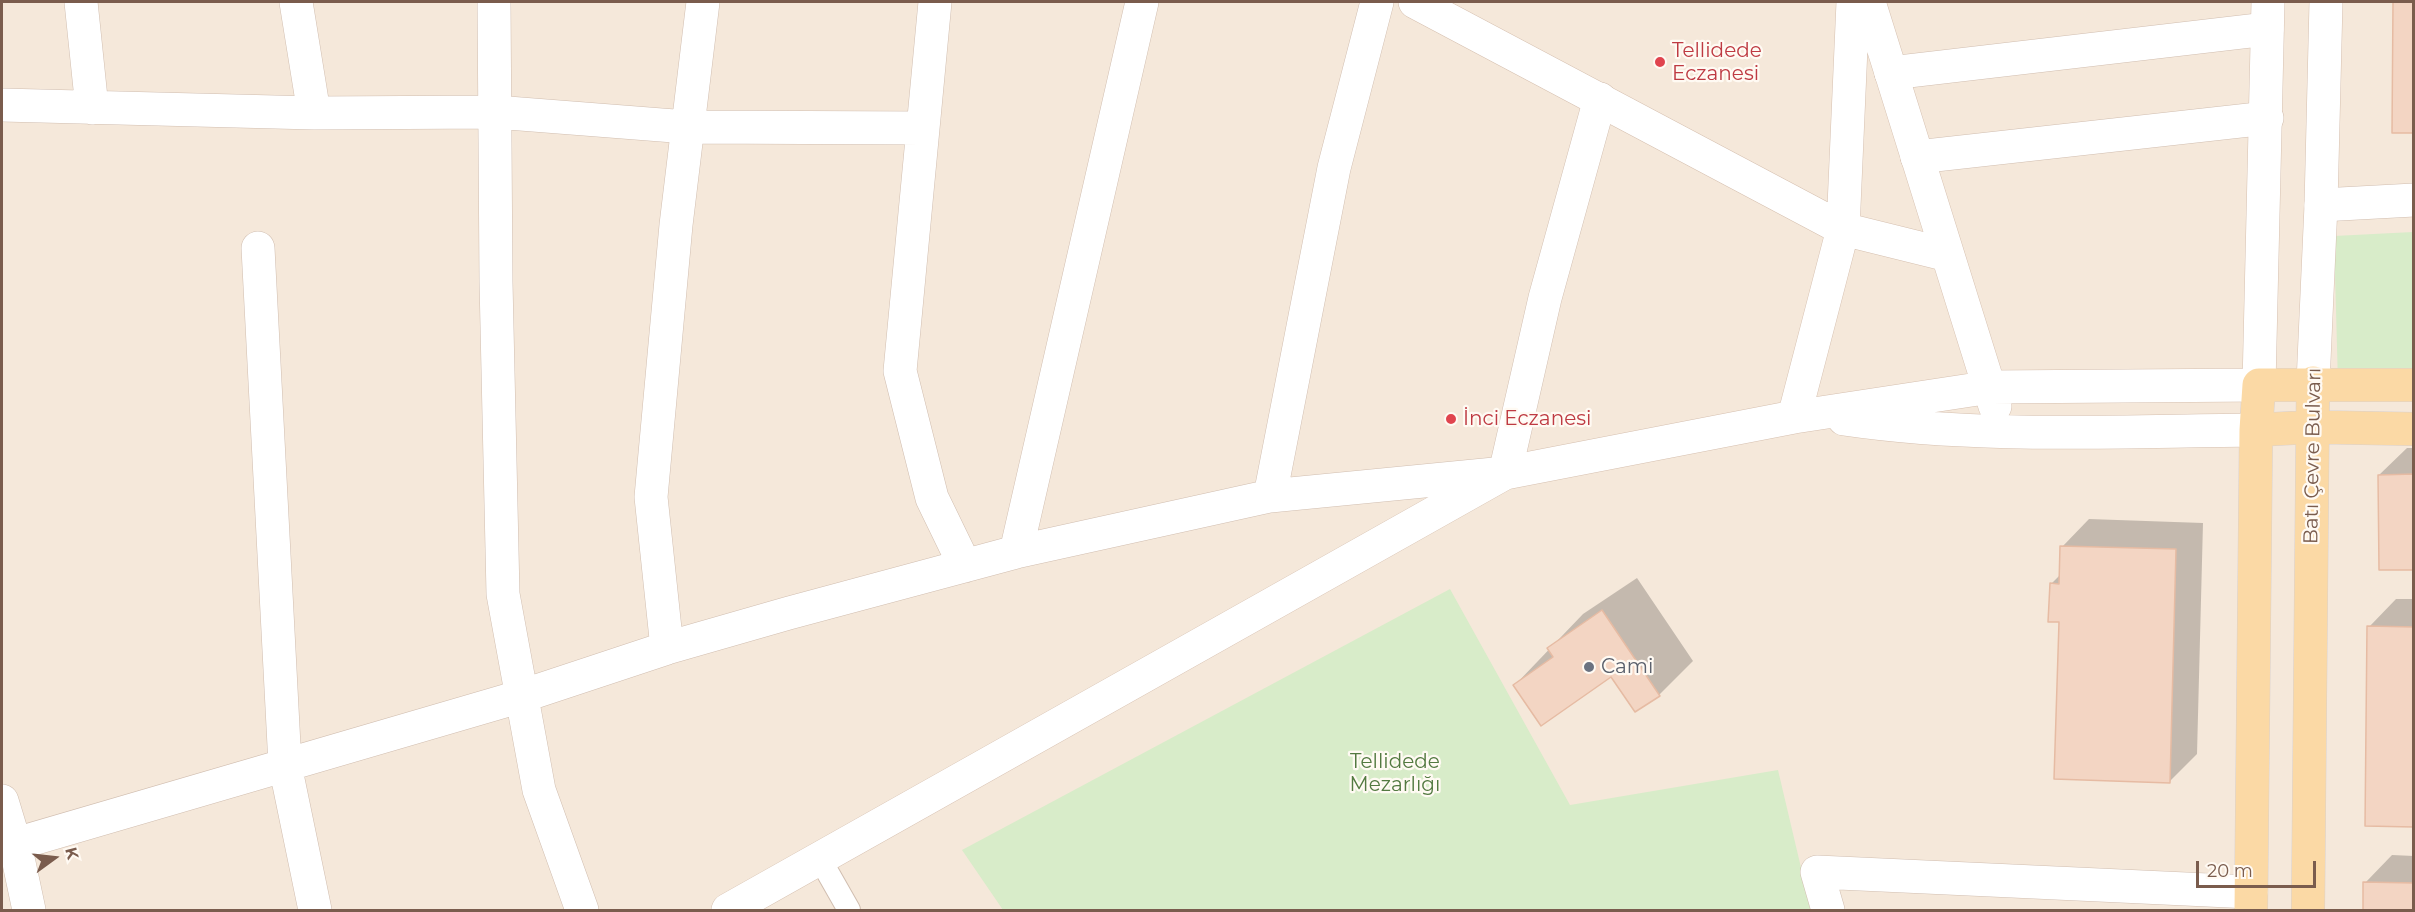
<!DOCTYPE html>
<html>
<head>
<meta charset="utf-8">
<style>
  body { margin:0 }
  #map { position:relative; width:2415px; height:912px; overflow:hidden; background:#fdf6ec; font-family:Montserrat,sans-serif }
  canvas { display:block }
  .frame { position:absolute; inset:0; border:3px solid #7a5c4d; pointer-events:none }
  .north { position:absolute; left:24px; top:828px; width:60px; height:60px; -webkit-text-stroke:4px #fffaf3; paint-order:stroke; rotate:75deg; font-size:16px; font-weight:700; line-height:24px; text-align:center; color:#7a5c4d }
  .north::after { content:''; display:block; margin:auto; width:21px; height:27px; background:#7a5c4d; clip-path:polygon(50% 0,100% 100%,50% 72%,0 100%) }
  .scale { position:absolute; left:2196px; top:861px; width:120px; height:27px; box-sizing:border-box; border:3px solid #7a5c4d; border-top:0; padding-left:8px; font-size:18px; line-height:21px; white-space:nowrap; color:#7a5c4d; -webkit-text-stroke:4px #fffaf3; paint-order:stroke }
</style>
</head>
<body>
<div id="map">
<canvas width="2415" height="912"></canvas>
<div class="frame"></div>
<div class="north">K</div>
<div class="scale">20 m</div>
</div>
<script>
const context = document.querySelector('canvas').getContext('2d');
context.lineJoin = 'round';
function fill(path, color) { context.fillStyle = color; context.fill(path, 'evenodd'); }
function strokePath(path, color, width, dash) { context.strokeStyle = color; context.lineWidth = width; context.lineCap = dash ? 'butt' : 'round'; context.setLineDash(dash || []); context.stroke(path); }
function label(font, color, halo, rows, align = 'center') {
  context.font = font + ' Montserrat,sans-serif'; context.lineWidth = 4.5; context.setLineDash([]); context.textBaseline = 'middle'; context.strokeStyle = halo; context.fillStyle = color; for (const [text, x, y, turn = 0] of rows) {
    context.save(); context.translate(x, y); context.rotate((+turn || 0) * Math.PI / 180); context.textAlign = isNaN(turn) ? turn : align; if (halo) context.strokeText(text, 0, 0); context.fillText(text, 0, 0); context.restore();
  }
}
const residential = new Path2D(`
  M2 2H2413V910H2Z`);
const green = new Path2D(`
  M2413 232V381L2338 384 2334 236Z
  M1450 589 1570 805 1778 770 1811 910H1003L962 850Z`);
const shadow = new Path2D(`
  M2407 448H2414V568L2379 475Z
  M2089 519 2203 523 2197 754 2169 782 2060 621 2051 584 2061 574 2062 547Z
  M1637 578 1693 661 1659 695 1635 710 1612 675 1515 685 1583 614Z
  M2396 599H2414V825L2369 627Z
  M2392 855 2414 856V910H2364L2365 883Z`);
const building = new Path2D(`
  M2393 2H2414V133H2392Z
  M2414 474V570H2379L2378 475Z
  M2060 546 2176 549 2170 783 2054 779 2059 622H2048L2050 583 2059 584Z
  M1602 610 1660 696 1635 712 1611 677 1541 726 1513 685 1553 657 1547 648Z
  M2367 626 2414 627V827L2365 826Z
  M2363 882 2414 883V910H2363Z`);
const lane = new Path2D(`
  M820 859 849 910`);
const street = new Path2D(`
  M81 2 92 108
  M296 2 314 113
  M494 2 496 282 503 594 539 790 582 910
  M935 2 900 371 932 498 965 566
  M1377 2 1334 168 1270 496 1505 473 1545 298 1600 99
  M1891 73 2267 29
  M2 105 314 113 495 112 687 127 923 128
  M1917 157 2267 118
  M2321 205 2414 200
  M258 248 285 765 315 910
  M1016 552 1270 496
  M667 648 651 497 676 225 703 2
  M2 801 15 844 29 910
  M2 848 522 696 667 648 789 613 1016 552 1142 2
  M1828 910 1817 872 2251 892`);
const secondary = new Path2D(`
  M1415 2 1843 229 1948 255
  M1869 2 1995 406
  M2313 383 2321 205 2326 2
  M1794 417 1843 229 1853 2
  M1844 419C1980 439 2119 431 2256 430
  M728 910 1505 473 1794 417 1991 387 2259 385 2268 2`);
const primary = new Path2D(`
  M2256 430 2311 427 2414 429
  M2251 910 2256 430 2259 385H2414
  M2308 910 2313 383`);
const markers = [
  [1660,62,6,"#e0444e"],
  [1451,419,6,"#e0444e"],
  [1589,667,6,"#6b7280"]
];
const healthNames = [
  ["Tellidede",1672,51],
  ["Eczanesi",1672,74],
  ["İnci Eczanesi",1463,419]
];
const streetNames = [
  ["Batı Çevre Bulvarı",2313,456,-89]
];
const worshipNames = [
  ["Cami",1601,667]
];
const parkNames = [
  ["Tellidede",1395,762],
  ["Mezarlığı",1395,785]
];
fill(residential, '#f5e8da');
fill(green, '#d8ecc9');
fill(shadow, '#0003');
fill(building, '#f3d5c3');
strokePath(building, '#e6bba3', 1.5);
strokePath(lane, '#d1beb0', 24);
strokePath(street, '#d1beb0', 34);
strokePath(secondary, '#d6c0b0', 34);
strokePath(primary, '#dad1cd', 34);
strokePath(lane, '#fff', 22);
strokePath(street, '#fff', 33);
strokePath(secondary, '#fff', 33);
strokePath(primary, '#fbd9a5', 33);
for (const [x, y, r, color] of markers) { const dot = new Path2D(); dot.arc(x, y, r, 0, 2 * Math.PI); context.fillStyle = color; context.fill(dot); strokePath(dot, '#fffaf3', 2); }
label('20px', '#be3a42', '#fffaf3', healthNames, 'left');
label('20px', '#7a5c4d', '#fffaf3', streetNames);
label('20px', '#5b616d', '#fffaf3', worshipNames, 'left');
label('20px', '#537a41', '#fffaf3', parkNames);
</script>
</body>
</html>
